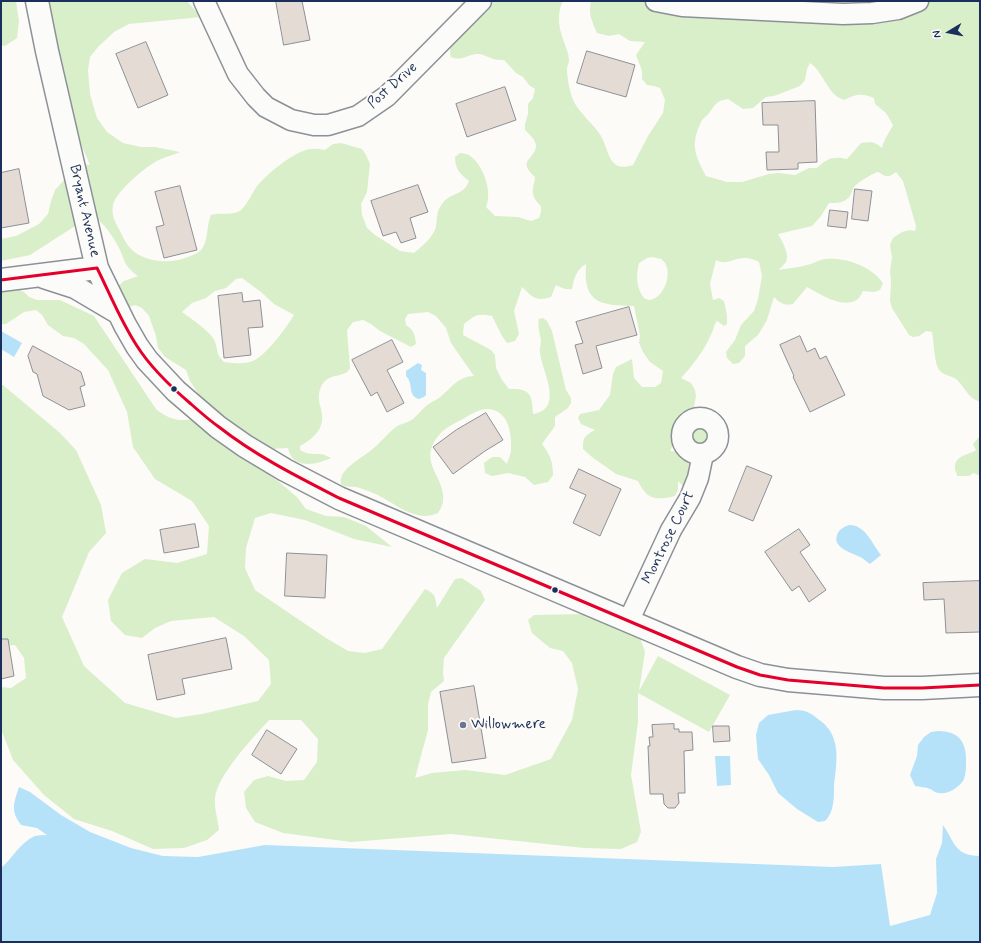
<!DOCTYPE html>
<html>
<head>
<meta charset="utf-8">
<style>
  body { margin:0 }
  #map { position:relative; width:981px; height:943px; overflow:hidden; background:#fcfbf8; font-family:Mynerve,sans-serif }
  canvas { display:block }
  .frame { position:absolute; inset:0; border:2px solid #1b2f5e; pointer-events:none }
  .north { position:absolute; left:929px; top:12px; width:40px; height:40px; -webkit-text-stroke:3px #fdfcf7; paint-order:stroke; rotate:260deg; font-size:11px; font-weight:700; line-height:16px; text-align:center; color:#1b2f5e }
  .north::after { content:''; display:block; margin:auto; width:14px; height:18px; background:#1b2f5e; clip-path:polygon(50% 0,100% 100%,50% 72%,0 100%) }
</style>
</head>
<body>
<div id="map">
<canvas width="981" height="943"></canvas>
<div class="frame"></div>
<div class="north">N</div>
</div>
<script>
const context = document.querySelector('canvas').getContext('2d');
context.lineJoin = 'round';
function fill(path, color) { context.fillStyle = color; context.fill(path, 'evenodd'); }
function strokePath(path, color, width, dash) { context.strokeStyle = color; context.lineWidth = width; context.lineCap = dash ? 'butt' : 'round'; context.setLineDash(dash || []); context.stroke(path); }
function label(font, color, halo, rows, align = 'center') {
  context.font = font + ' Mynerve,sans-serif'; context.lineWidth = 4; context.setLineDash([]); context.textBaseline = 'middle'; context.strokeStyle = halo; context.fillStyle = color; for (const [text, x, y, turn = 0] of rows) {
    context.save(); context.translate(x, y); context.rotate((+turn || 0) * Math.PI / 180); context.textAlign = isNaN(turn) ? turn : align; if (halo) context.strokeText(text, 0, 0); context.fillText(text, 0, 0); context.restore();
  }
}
const green = new Path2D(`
  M1 1H16L19 21 17 38 5 46 1 45Z
  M51 1H187L201 17 129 24 114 32 98 47 90 57 88 70 90 94 97 118 107 132 123 143 141 147H155L180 152C171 156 160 158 152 164 141 171 116 192 113 205 111 215 115 222 120 231 123 237 126 244 131 249 144 262 168 264 185 258 190 256 197 254 201 250 209 241 206 226 211 215 220 212 234 216 241 210 247 204 251 196 255 189 265 175 290 155 306 150 313 148 318 149 325 150L333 144 341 143 362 149 366 155 370 164 367 192 361 204 362 215 367 228 375 235 400 251 414 253C421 247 431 239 435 230 438 221 435 213 442 204 450 192 464 196 469 181 460 174 455 169 455 157L460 153C463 153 466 154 469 155 483 164 493 192 486 207L495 216 518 217 531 221 539 218C546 202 535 206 533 193 532 188 535 182 535 177 516 160 535 160 536 146 536 140 529 134 525 130V124L528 114V104L533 98 535 89 529 85 523 77 516 73 504 60C500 60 495 60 491 58 487 57 483 54 479 54 469 53 462 62 451 57 444 27 485 23 494 1H563C556 14 559 29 564 42 566 48 569 54 569 60 569 63 567 66 567 69 567 79 570 93 574 102 581 115 594 124 601 136 610 152 608 173 633 165L648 136 663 113 665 100 660 88 654 86 647 85 642 79V71L636 55 645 42 630 41 619 34 609 36 597 33C592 22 588 13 591 1H907L919 5 931 1H980V402C967 397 967 390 958 381 954 376 945 376 940 371 934 365 934 341 932 332L926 331 919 336 913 337 909 335 892 308 890 301 891 282 890 271 892 257 890 245 893 238 902 232 910 230 915 231 916 226 903 181 896 172 890 176H885L878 172C873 173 857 183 854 187 852 190 852 193 850 196 845 203 837 203 829 203L821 216 812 226 778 234C782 241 790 254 786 262 784 265 780 268 779 270 788 268 798 268 807 265 813 264 818 260 825 259 845 257 871 266 883 283L880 290 874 292 863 291C862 293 860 297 858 299 843 310 820 294 807 287L793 304C784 306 780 303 774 297L767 320 758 335 745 346V356L739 363 733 364 727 358 726 352 735 340 741 325 754 311 758 299 762 276 759 262C755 260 750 258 744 258 733 258 727 266 716 260L710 284 713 300 719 298 724 301 727 315V324L724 326 717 321 715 324C709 344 695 363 681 378L691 383 695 390 696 396 694 407 690 411 682 416 678 424 677 435 670 451 681 452 692 462 688 467 690 478 684 487 678 481V490L675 496C656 501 646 499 638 481L616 474 592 457 583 449C583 436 585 436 595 430L581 424 578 418 580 414 599 410 610 395 613 374 616 367 632 359 634 378 642 387H655L661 383 663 371 650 362 643 352 639 343 640 336 634 306C600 305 583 304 586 264 576 270 574 278 572 289 566 290 562 288 556 285L551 297C535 302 533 297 522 287L514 311 519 334 515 341 507 343 502 336 492 316C477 313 475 315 464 324L463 335 491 350 495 355 496 368 502 380 509 389C531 388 532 395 533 414 565 409 542 371 540 353 539 349 541 345 541 341 540 332 537 328 539 319L543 318 547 321 552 331 566 390 571 398V403L568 408 555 417V426L542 444C550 455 553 461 553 475L548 482 534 485 525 477 508 473 492 476 485 473 484 463 492 457H500L507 464C508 460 511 454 511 450 512 432 508 408 485 409 478 410 469 415 463 419 455 423 446 427 440 434 415 462 447 477 443 502 442 506 440 510 438 513 415 524 393 501 373 493 368 491 361 488 356 487 349 486 347 488 341 484 338 470 360 459 369 452 380 444 388 432 399 425 404 423 409 422 413 419 418 415 421 410 426 406 429 403 435 401 439 398 452 388 456 377 474 376L451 343 446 328 436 316 428 312 408 314 405 319 406 325C414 330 415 335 416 344L411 347 380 331 371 324 363 320 353 322 347 330 350 368C346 379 328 371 321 387 316 398 321 405 322 415 324 429 312 440 300 446V450C313 458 318 450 331 458 316 465 292 470 288 448L270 449 248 440 203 401 190 381 186 370 165 357 158 348 156 336 149 316 142 308 135 305 129 307 121 305 117 287 124 281 138 276C123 265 126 262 119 248 113 236 104 223 93 216L79 219 75 226 30 255 1 261V239L16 236 39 224 48 214 51 201 55 190 65 179 72 192 82 164 90 165 69 117 49 4ZM810 63C824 72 827 95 844 100 857 94 861 93 874 98L875 104 886 113 893 125C889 133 884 139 882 148 874 141 871 142 861 143L847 159C832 156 828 158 817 168H809L795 175 779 173 769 174 742 182H727L706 176C695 155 690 145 701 122 702 119 707 116 709 113 716 104 716 101 728 99L743 109 753 108 766 97 774 96 800 86 805 80 807 69ZM652 257C654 258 659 258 661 259 675 268 665 298 650 300 648 300 646 299 644 298 636 288 636 275 639 263L647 258ZM242 278 261 292 274 304 294 315C286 328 268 353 255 360 246 365 234 363 224 362 215 352 219 353 215 342 213 333 190 318 182 312L192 303 206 298 215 291 226 288 236 279Z
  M1 286 15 288 24 292 29 297 37 300H60L94 316 156 409C168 419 179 422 194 419L279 482 297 497 306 509 326 516 344 517 366 526 392 547 354 539 305 520 271 513 255 518 246 548 245 568 255 590 326 638 348 651 365 653 382 649 425 589C436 594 435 597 437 608L455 579 462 578 481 591 485 600 444 658 443 672 444 681 431 692 428 704V730L415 778 432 773 465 770 505 775 551 759 572 720 578 689 572 663 563 651 550 648 532 633 528 620 534 615 587 614 616 625 640 638 645 652 639 691 658 656 730 695 709 732 638 693V722L631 775 641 832 637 842 621 849 584 848 451 834 351 842 283 833 255 822 246 808 244 792 254 780 268 776 286 781 304 780 317 762 318 739 301 720H269C254 737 216 776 215 799 214 808 218 820 219 830L207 840 184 848 153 849 112 831 74 819 44 795 13 760 1 729V687L11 688 26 678 24 658 15 645 1 646V385H3L60 433 76 450 101 505 106 533 89 552 62 617 84 666 125 703 176 718 202 714 258 701 271 684 269 660 244 636 214 617 171 621 155 628 142 638 125 635 111 621 108 600 122 573 145 559 177 563 207 554 209 526 192 501 155 479 133 447 127 412 108 370 84 344 74 338 63 336 48 325 42 315 36 310 24 312 6 324H1Z
  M685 436a15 15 0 1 1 30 0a15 15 0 1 1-30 0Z
  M980 436V476L974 473 969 476H957C957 472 954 470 955 467 955 455 969 455 976 450L973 444Z`);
const water = new Path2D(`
  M1 331 22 343 14 357 1 349Z
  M418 363 422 365 421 370 426 373V395L424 397 419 399C407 396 414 383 406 376V371Z
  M849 525C866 525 872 544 881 555L870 564C867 562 865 560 862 558 854 553 832 549 837 535 839 529 844 527 849 525Z
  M796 710C805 710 811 713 818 719 821 721 825 724 827 727 841 743 836 767 834 786 834 798 834 813 825 821L818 822 797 809 778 793 769 775 758 759 756 735 759 723 768 715Z
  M938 731C959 731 967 742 966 763 966 768 966 776 963 781 958 788 947 795 939 793 935 793 933 790 930 789 926 787 920 787 915 786L910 775 917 756 918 745 924 737 931 732Z
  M715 756H730L731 785 717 786Z
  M19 787 30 792 61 815 90 832 131 848 163 856 198 857 265 845 833 867 881 864 890 926 930 915 937 893 936 859 942 843 943 825C956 844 954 855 980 856V942H1V868C13 858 20 842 35 836 39 835 44 835 47 835L37 828 21 825C10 810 14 803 19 787Z`);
const building = new Path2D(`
  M276 1H302L310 40 284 45Z
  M146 42 168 95 138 108 116 54Z
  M587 51 635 65 626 97 577 83Z
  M505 87 516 120 467 137 456 104Z
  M815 101 817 162 798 163V169L767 170 766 152H779L778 125H763L762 103Z
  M19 169 29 223 1 228V173Z
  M418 185 428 212 410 218 416 238 401 243 396 232 383 236 371 201Z
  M180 186 197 250 164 258 156 227 164 225 155 192Z
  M855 189 872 191 868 221 852 219Z
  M830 210 848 212 846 228 828 226Z
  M242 293 243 302 260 300 263 327 248 328 251 355 224 358 218 296Z
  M629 307 637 335 596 346 602 368 583 374 575 345 583 343 576 322Z
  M800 336 807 352 815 348 820 359 826 356 845 395 810 412 793 377 794 376 780 345Z
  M392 340 403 362 387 370 404 403 387 412 377 392 371 396 352 360Z
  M33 346 81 372 85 385 80 387 85 406 69 410 43 396 37 374 33 372 28 356Z
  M486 413 503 440 485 451 453 474 433 447 456 430Z
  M747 466 772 476 753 521 729 511Z
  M579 469 621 489 600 536 573 523 586 495 570 488Z
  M195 524 199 547 164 553 160 530Z
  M799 529 810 545 800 552 826 590 809 602 799 586 792 591 765 552Z
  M287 553 327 555 325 598 285 596Z
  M980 581V632L946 633 944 599 924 600 923 583Z
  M226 638 232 669 182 679 185 694 157 700 148 655Z
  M1 639H8L14 676 1 679Z
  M474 686 486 758 452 763 440 692Z
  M674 724V729H679V732H692L693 750 684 751 685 793H678L679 803 675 808H668L664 804 663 794H650L648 746H650L649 737H653L652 725Z
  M713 726H729L730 741 714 742Z
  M267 730 297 749 281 774 252 755Z`);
const minor = new Path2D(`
  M204 1 238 74 256 97 266 107 291 120 314 125H328L358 116 387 96 481 1
  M656 1 682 6 702 7 843 14 872 13 898 9 918 1
  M682 436a18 18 0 1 1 36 0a18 18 0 1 1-36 0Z
  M629 620 671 530 690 498 698 478 703 454`);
const major = new Path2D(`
  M37 1 47 51 97 268 125 325 137 346 147 360 176 391 218 427 245 446 285 470 339 498 737 667 760 675 788 680 884 688H922L980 685
  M44 277 75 287 119 313
  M1 280 97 268`);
const bus1 = new Path2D(`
  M1 280 97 268C110 294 121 322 137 346 151 368 171 387 191 404 200 412 209 420 219 427 256 456 298 477 339 498L737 667 760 675 788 680 884 688H922L980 685`);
const markers = [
  [174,389,3.5,"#1b2f5e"],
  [555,590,3.5,"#1b2f5e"],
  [463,725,4,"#6a7694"]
];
const streetNames = [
  ["Post Drive",393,86,-42],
  ["Bryant Avenue",84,211,77],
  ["Montrose Court",669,538,-64]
];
const poiNames = [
  ["Willowmere",471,725]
];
fill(green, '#d8efc9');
fill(water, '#b5e2f9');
fill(building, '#e4dbd4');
strokePath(building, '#8c9097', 1);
strokePath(minor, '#8c9097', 23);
strokePath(major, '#8c9097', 25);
strokePath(minor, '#fbfbf9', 20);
strokePath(major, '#fbfbf9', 22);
strokePath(bus1, '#e4002b', 3);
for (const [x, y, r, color] of markers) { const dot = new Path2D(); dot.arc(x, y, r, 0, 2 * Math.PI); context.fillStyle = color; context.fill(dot); strokePath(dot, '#fdfcf7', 1.5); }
label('15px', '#1b2f5e', '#fdfcf7', streetNames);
label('15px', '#1b2f5e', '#fdfcf7', poiNames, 'left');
</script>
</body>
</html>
